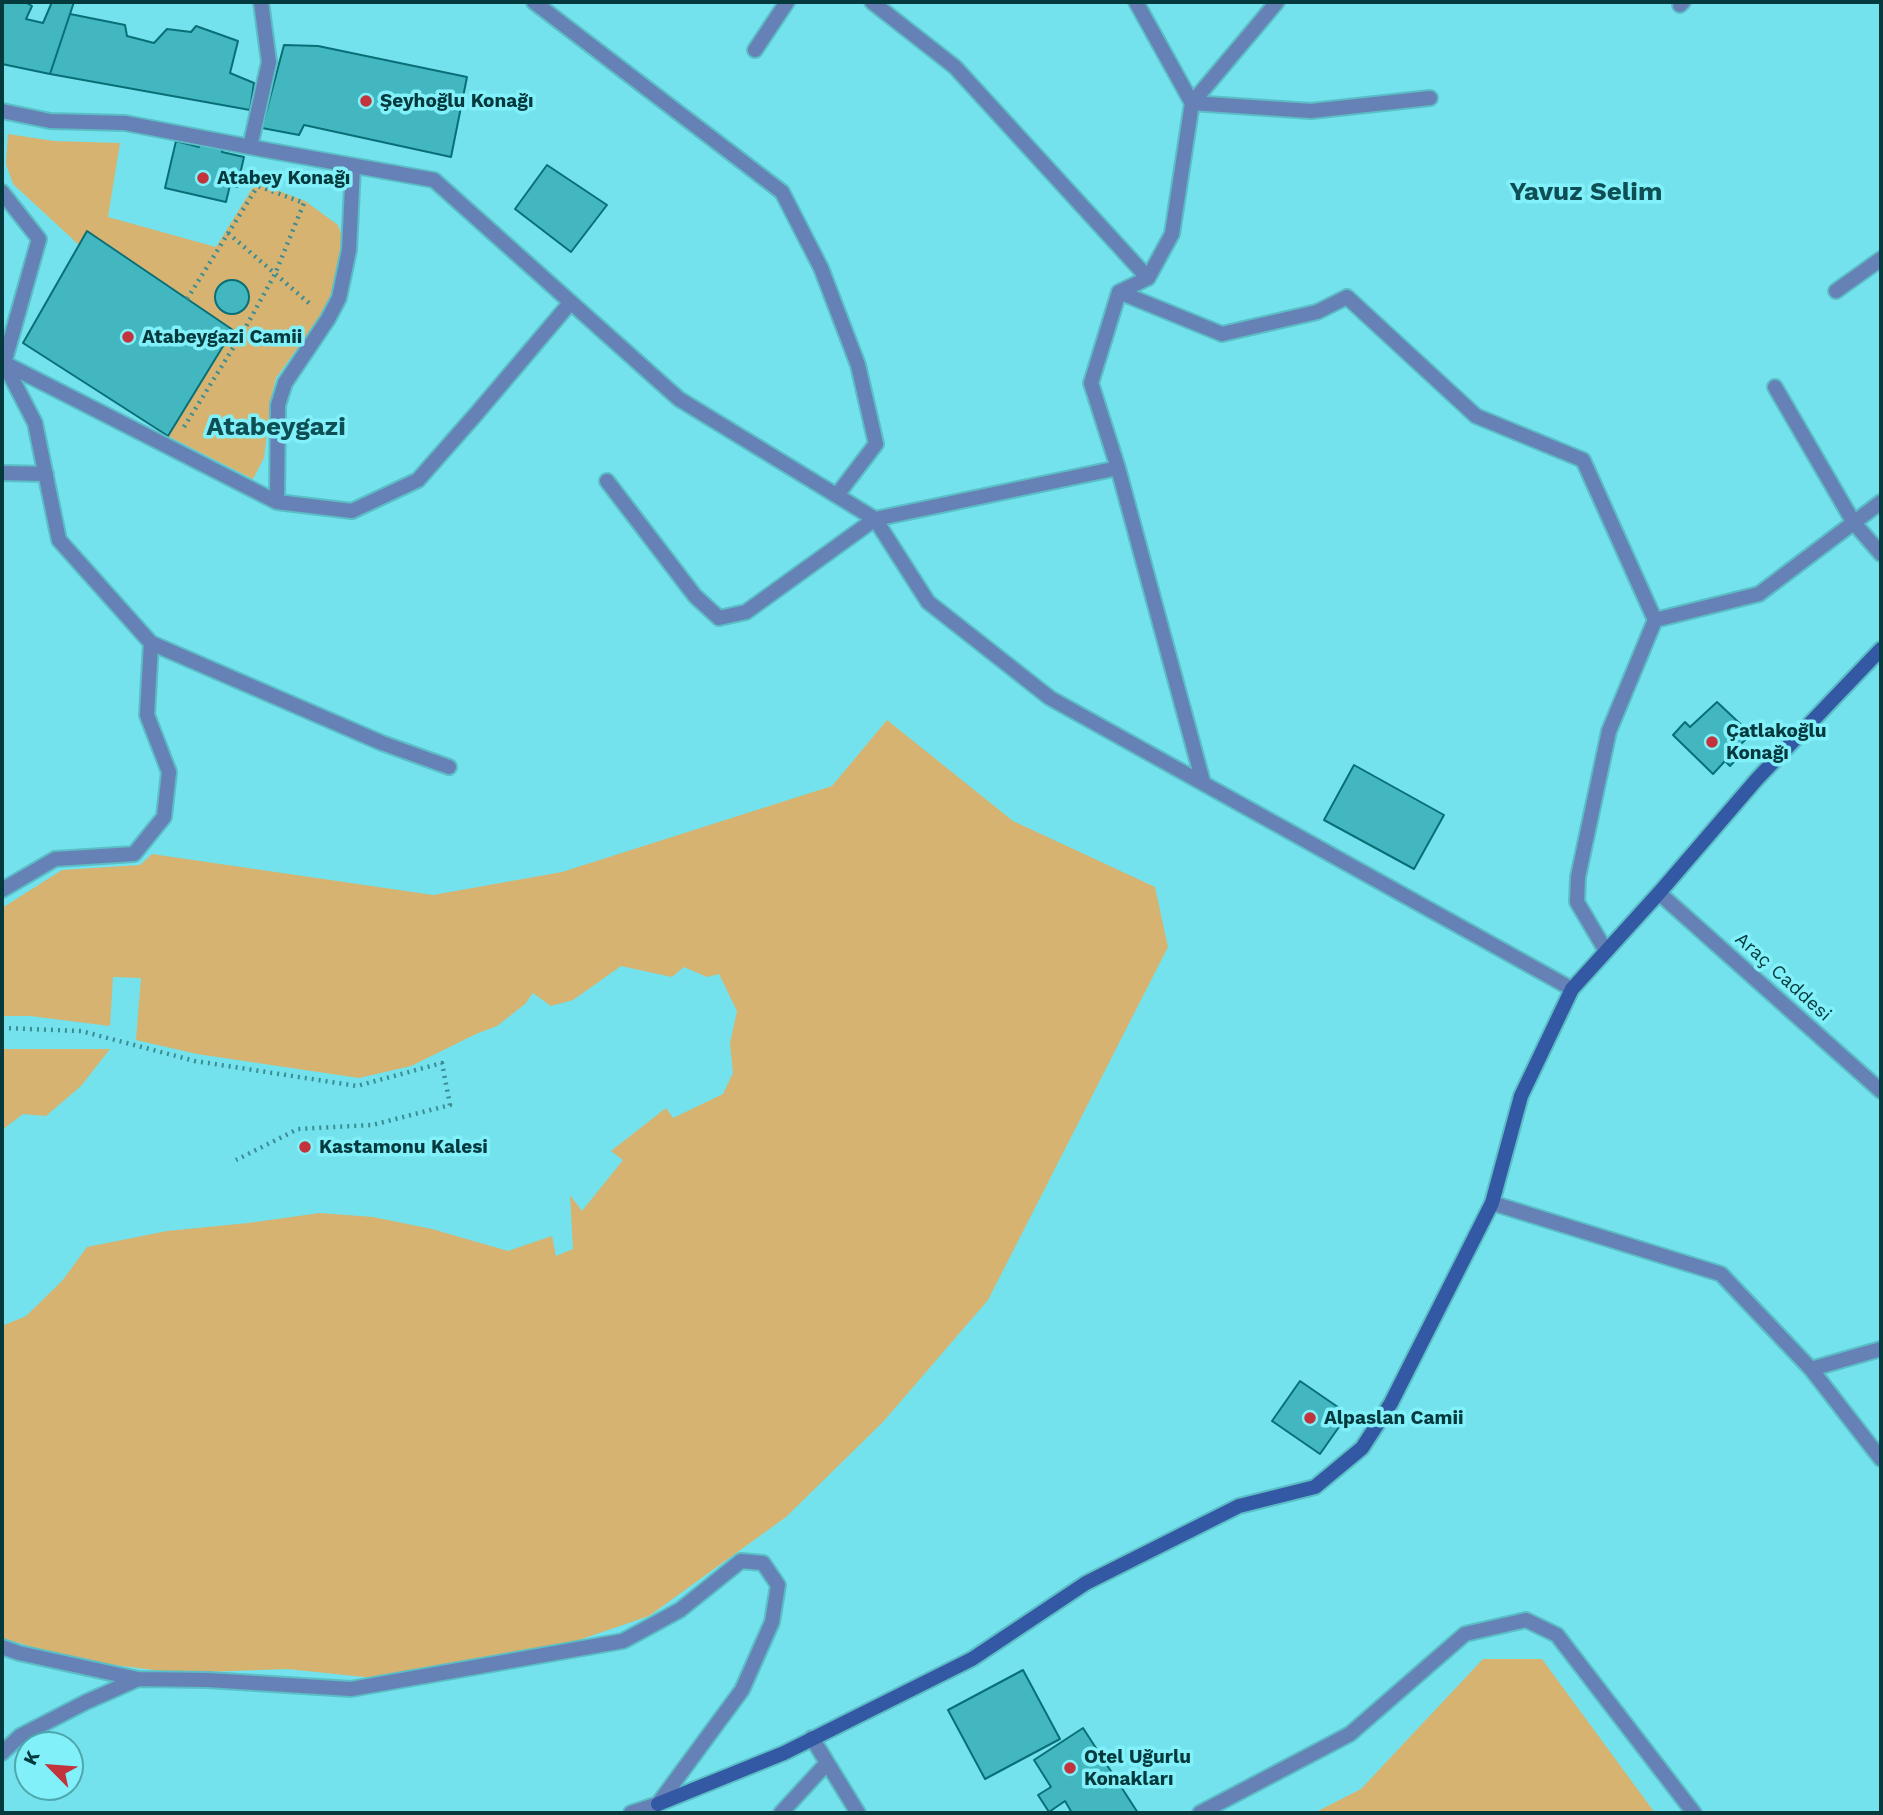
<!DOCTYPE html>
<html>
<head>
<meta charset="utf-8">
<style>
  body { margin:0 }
  #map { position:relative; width:1883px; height:1815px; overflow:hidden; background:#73e2ec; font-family:"Work Sans",sans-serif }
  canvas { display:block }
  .frame { position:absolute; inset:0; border:4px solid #04393d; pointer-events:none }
  .north { position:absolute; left:14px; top:1731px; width:70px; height:70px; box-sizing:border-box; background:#81f0f9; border:2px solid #4fa7ae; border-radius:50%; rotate:295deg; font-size:19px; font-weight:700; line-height:28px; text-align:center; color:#04393d }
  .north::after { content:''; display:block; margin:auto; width:24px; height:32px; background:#c2333b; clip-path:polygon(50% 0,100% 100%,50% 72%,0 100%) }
</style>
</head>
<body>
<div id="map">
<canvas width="1883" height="1815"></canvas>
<div class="frame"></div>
<div class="north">K</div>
</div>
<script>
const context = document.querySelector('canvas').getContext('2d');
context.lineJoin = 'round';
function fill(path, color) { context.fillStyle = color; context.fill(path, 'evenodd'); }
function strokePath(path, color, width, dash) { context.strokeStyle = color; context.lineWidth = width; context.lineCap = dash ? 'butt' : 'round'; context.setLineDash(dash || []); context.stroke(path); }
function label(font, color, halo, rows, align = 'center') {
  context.font = font + ' "Work Sans",sans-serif'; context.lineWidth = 7; context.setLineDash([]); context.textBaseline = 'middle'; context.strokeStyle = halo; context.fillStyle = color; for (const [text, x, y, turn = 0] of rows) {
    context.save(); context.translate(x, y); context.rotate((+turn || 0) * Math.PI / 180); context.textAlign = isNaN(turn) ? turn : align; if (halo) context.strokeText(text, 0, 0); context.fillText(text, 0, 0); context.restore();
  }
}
const green = new Path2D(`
  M8 134 54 141 120 143 108 217 216 247 256 182 305 201 338 225 344 242 333 292 322 314 276 378 271 398 264 458 253 479 168 436 87 232 79 245 13 184 6 164Z
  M887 720 1013 821 1155 887 1168 947 988 1300 883 1422 786 1517 649 1616 500 1667 403 1681 287 1669 176 1673 77 1660 2 1638V1326L26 1316 62 1281 87 1247 167 1231 248 1223 320 1213 373 1217 432 1229 508 1251 552 1236 556 1256 573 1249 570 1195 582 1211 623 1160 611 1151 666 1108 673 1118 723 1094 733 1073 730 1043 737 1011 719 974 707 977 684 967 672 977 621 966 573 1000 551 1006 533 993 525 1004 497 1026 476 1034 411 1066 359 1078 197 1054 136 1040 141 978 113 977 110 1026 30 1016H2V908L62 870 140 865 152 854 433 895 562 872 832 786Z
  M2 1049H110L81 1086 46 1116 23 1114 2 1130Z
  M1483 1659H1542L1655 1813H1314L1361 1789Z`);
const building = new Path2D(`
  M2 2H25L32 6 26 19 43 23 52 2H74L50 74 2 64Z
  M70 14 125 25 127 36 154 43 167 29 191 32 196 26 238 41 230 73 254 83 250 110 50 74Z
  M284 45 318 46 467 77 451 157 304 125 299 135 262 128Z
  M176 141 199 147 200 142 223 147 222 152 244 157 237 187 230 185 226 202 165 188Z
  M547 165 607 205 571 252 515 209Z
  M87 231 233 330 168 436 23 343Z
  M215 297a17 17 0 1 1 34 0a17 17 0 1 1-34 0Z
  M1717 702 1751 734 1737 748 1742 753 1730 766 1725 761 1713 774 1673 735 1685 722 1690 727Z
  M1354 765 1444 815 1414 869 1324 820Z
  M1300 1381 1348 1414 1320 1454 1272 1421Z
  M1023 1670 1060 1739 985 1779 948 1710Z
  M1083 1728 1138 1813H1072L1065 1801 1049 1812 1038 1795 1051 1787 1034 1760Z`);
const path = new Path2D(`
  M228 233 310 304
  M187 299 259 184 261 174
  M184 427 243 332 275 274 304 203 258 186
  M2 1028 81 1031 195 1061 357 1086 442 1063 450 1105 372 1125 298 1129 236 1160`);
const street = new Path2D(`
  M534 2 782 192 821 268 858 365 876 444 837 495
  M872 2 955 67 1148 278
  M1136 2 1192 103 1172 234 1148 278 1119 292 1091 383 1118 468 1203 782
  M1277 2 1192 103 1311 111 1430 98
  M1680 5 1683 2
  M755 50 787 2
  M2 111 50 121 125 123 266 150 434 180 679 399 875 519 928 602 1050 698 1572 989
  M250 147 269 62 261 2
  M2 192 39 239 4 363 35 423 59 540 151 643 147 715 169 772 164 817 134 854 55 859 2 890
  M1836 291 1881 259
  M1119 292 1222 334 1317 312 1347 297 1476 416 1583 460 1655 620 1609 731 1578 877 1577 902 1606 951
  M4 363 277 502 352 511 418 480 477 413 571 302
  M1775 387 1854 523 1881 554
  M2 473 46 474
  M607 481 695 596 719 618 746 612 875 519 1118 468
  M277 502 278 405 285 383 328 319 339 298 349 250 353 166
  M1655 620 1759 594 1881 502
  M151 643 382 743 449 767
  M1659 893 1881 1091
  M1492 1203 1721 1274 1811 1369 1881 1459
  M1811 1369 1881 1349
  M2 1647 19 1653 138 1679 208 1680 351 1689 623 1641 680 1610 741 1561 763 1563 778 1585 772 1622 742 1690 658 1804 631 1813
  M812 1738 858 1813
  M2 1753 20 1736 86 1702 138 1679
  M781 1813 827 1763
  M1200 1813 1350 1734 1465 1634 1526 1620 1557 1635 1694 1813`);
const secondary = new Path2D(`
  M658 1804 784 1753 972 1659 1086 1583 1239 1506 1315 1487 1362 1448 1391 1403 1492 1203 1521 1096 1572 989 1659 893 1757 779 1881 649`);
const markers = [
  [366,101,7,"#c2333b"],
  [203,178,7,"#c2333b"],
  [128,337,7,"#c2333b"],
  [1712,742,7,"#c2333b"],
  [305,1147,7,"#c2333b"],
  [1310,1418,7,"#c2333b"],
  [1070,1768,7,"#c2333b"]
];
const poiNames = [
  ["Şeyhoğlu Konağı",380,101],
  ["Atabey Konağı",217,178],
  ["Atabeygazi Camii",142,337],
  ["Çatlakoğlu",1726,731],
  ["Konağı",1726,753],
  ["Kastamonu Kalesi",319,1147],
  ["Alpaslan Camii",1324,1418],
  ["Otel Uğurlu",1084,1757],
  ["Konakları",1084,1779]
];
const streetNames = [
  ["Araç Caddesi",1783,977,42]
];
const districtNames = [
  ["Yavuz Selim",1586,192],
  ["Atabeygazi",276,427]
];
fill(green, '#d6b370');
fill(building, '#43b7c0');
strokePath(building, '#096f76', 2);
strokePath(street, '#5bbdc6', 18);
strokePath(secondary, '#5bbdc6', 18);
strokePath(path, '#3b8c93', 4.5, [2, 5]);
strokePath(street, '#6681b5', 14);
strokePath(secondary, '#3459a4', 14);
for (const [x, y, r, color] of markers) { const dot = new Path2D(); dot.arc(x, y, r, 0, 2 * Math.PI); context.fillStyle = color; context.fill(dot); strokePath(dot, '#81f0f9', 2.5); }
label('bold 19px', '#04393d', '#81f0f9', poiNames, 'left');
label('19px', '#04393d', '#81f0f9', streetNames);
label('bold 26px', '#0d4f54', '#81f0f9', districtNames);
</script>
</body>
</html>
